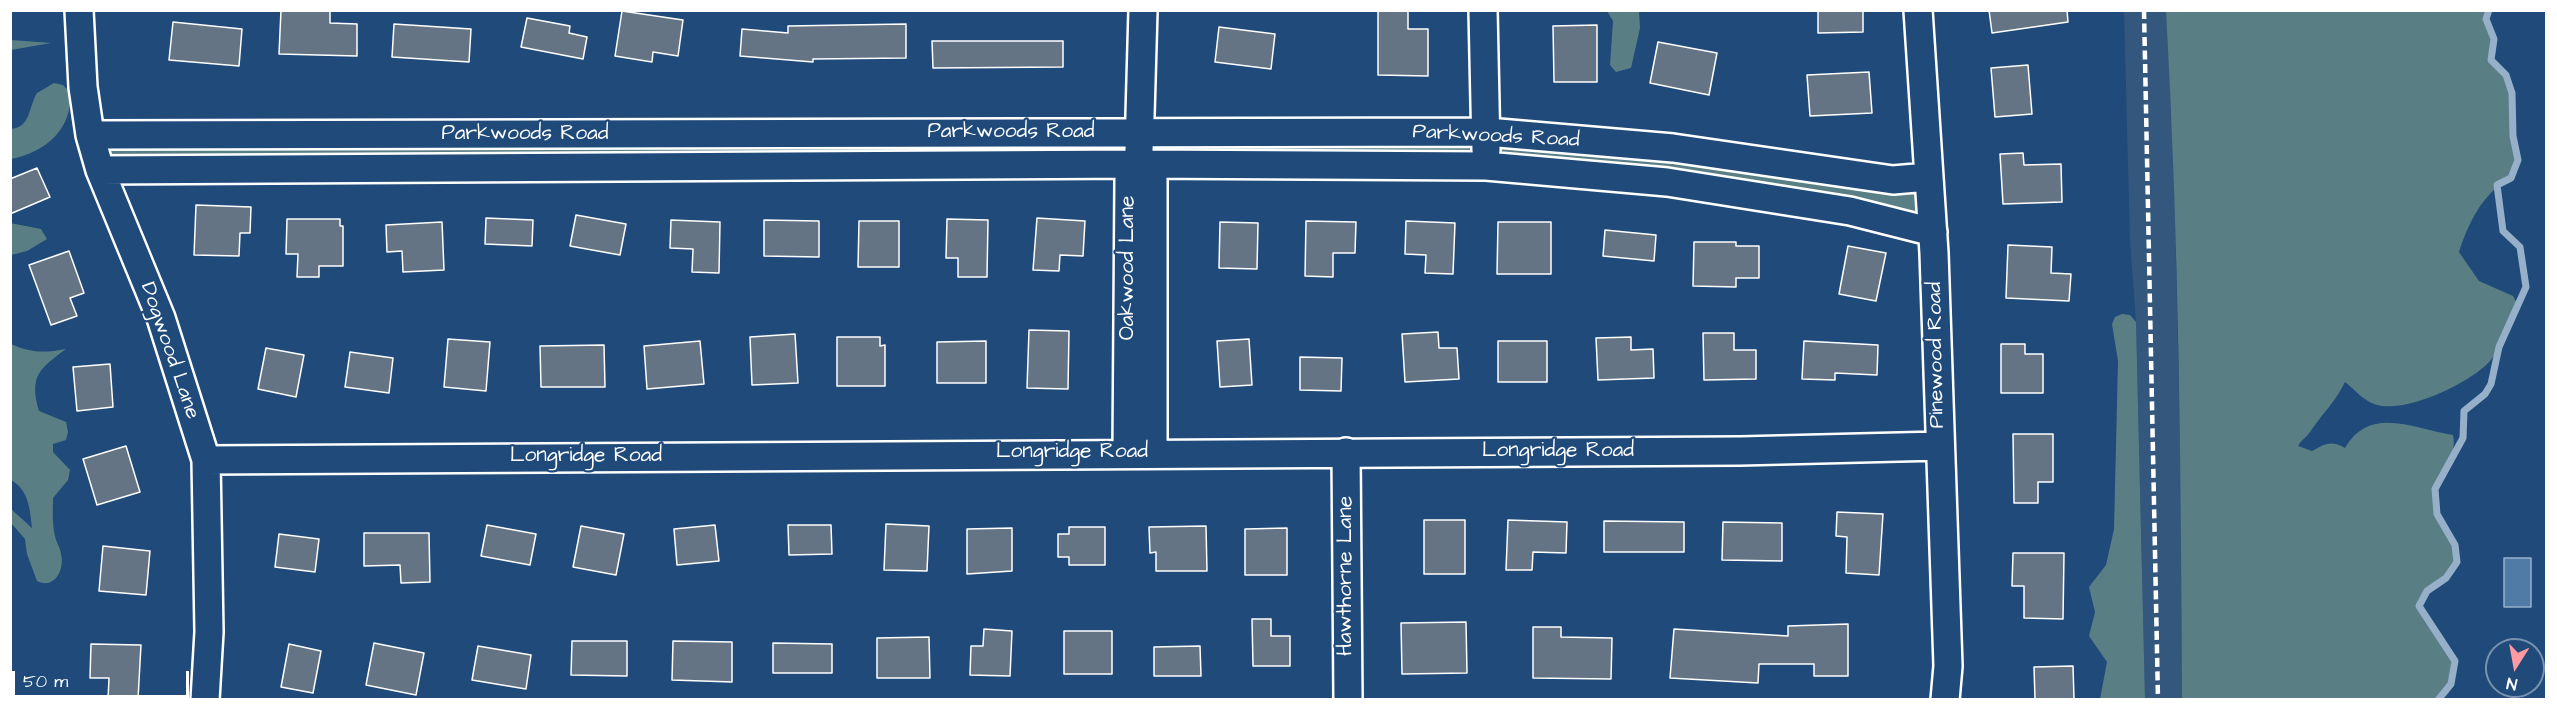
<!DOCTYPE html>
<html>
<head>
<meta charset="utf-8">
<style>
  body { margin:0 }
  #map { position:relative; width:2557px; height:710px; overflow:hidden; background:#1f4a7a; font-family:"Architects Daughter",sans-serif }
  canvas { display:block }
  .frame { position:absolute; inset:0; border:12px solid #fff; pointer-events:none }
  .north { position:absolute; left:2485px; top:638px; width:60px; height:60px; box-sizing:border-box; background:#1f4a7a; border:2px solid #7992af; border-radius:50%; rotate:191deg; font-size:16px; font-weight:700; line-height:24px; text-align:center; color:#fff }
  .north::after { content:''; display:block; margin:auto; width:21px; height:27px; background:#ff9aa2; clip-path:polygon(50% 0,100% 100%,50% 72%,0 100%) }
  .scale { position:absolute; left:12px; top:671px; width:177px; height:27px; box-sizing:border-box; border:3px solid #fff; border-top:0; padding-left:8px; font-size:18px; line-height:21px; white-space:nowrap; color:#fff; -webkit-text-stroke:4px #1f4a7a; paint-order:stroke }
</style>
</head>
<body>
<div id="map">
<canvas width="2557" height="710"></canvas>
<div class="frame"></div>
<div class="north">N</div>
<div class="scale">50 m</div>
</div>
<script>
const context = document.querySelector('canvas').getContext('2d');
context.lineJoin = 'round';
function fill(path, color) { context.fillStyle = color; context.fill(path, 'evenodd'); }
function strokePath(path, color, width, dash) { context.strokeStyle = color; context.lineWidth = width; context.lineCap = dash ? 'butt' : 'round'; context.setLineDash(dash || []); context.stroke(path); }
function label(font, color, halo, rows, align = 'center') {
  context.font = font + ' "Architects Daughter",sans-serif'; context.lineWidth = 4.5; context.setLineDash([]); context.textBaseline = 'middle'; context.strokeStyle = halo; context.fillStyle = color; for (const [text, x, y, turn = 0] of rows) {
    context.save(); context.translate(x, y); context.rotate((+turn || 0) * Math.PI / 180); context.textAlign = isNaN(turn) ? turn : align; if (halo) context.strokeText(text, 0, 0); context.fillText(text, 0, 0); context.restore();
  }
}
const built = new Path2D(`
  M2124 11H2166L2173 131 2181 483 2182 699H2145L2136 322 2130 241Z`);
const green = new Path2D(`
  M1607 11H1639L1640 28 1631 68 1616 72 1610 65 1613 21Z
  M2166 11H2489L2486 19 2494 39 2491 60 2506 75 2512 93 2513 136 2518 160 2511 178C2483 192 2468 224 2459 252L2479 281 2513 296 2518 305C2509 325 2501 352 2485 366 2464 385 2403 415 2374 404 2363 400 2354 389 2345 382 2336 401 2322 414 2310 432 2307 437 2301 440 2298 446L2312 451C2325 444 2331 440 2345 448 2371 404 2415 430 2453 435 2458 458 2438 470 2436 491 2433 522 2460 537 2457 560 2454 576 2438 581 2428 590 2424 594 2422 601 2419 606L2455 661 2451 684 2438 699H2182C2181 470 2179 240 2166 11Z
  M11 40 51 43 11 50Z
  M54 83 63 85 70 92C73 129 46 152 11 159V129C31 127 28 108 37 93Z
  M1487 132 1928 177 1933 232 1667 182 1139 164 100 170 90 135Z
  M10 223 41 229 47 239 27 251 11 255Z
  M2122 314 2130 315 2136 322 2145 699H2100L2107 662 2089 636 2095 612 2089 587 2106 565 2114 529 2118 361 2112 324 2115 317Z
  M11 344C30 353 45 353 66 349 39 369 29 376 39 411L66 422 68 432 66 440 53 444V452L70 470 68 480 53 498C53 510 52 524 55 536 56 542 60 547 61 554 65 569 55 590 37 581L27 554 25 539 11 523V509L32 528C30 510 29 490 11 480Z`);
const water = new Path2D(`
  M2504 558H2531V607H2504Z`);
const stream = new Path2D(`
  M2438 700 2451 684 2455 661 2419 606 2427 591 2446 578 2457 562 2455 545 2437 514 2435 489 2463 438 2464 411 2485 394 2491 384 2499 347 2526 287 2520 247 2503 231 2497 185 2511 178 2518 160 2513 136 2512 93 2506 75 2491 60 2494 39 2486 19 2489 10`);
const building = new Path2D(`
  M281 10 330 11V23L357 24V56L279 54Z
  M1378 10H1408V29H1428V76L1378 75Z
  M1818 10H1863V32L1818 33Z
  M1989 10H2067L2068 22 1992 33Z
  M622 11 683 20 678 56 653 52 652 62 615 56Z
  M527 18 570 26 569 33 587 37 583 59 521 47Z
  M173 22 242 29 239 66 169 60Z
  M394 24 471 29 469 62 392 57Z
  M906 24V58L813 59V62L740 56 742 29 788 33V26Z
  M1597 25V82H1554L1553 26Z
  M1219 27 1275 34 1271 69 1215 62Z
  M932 41H1063V67L933 68Z
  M1658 42 1717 53 1709 95 1650 83Z
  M2028 65 2032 114 1995 117 1991 68Z
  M1869 72 1872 113 1810 116 1807 75Z
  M2023 153 2024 165 2061 164 2062 202 2003 204 2000 154Z
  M37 168 50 197 10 214V179Z
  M196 205 251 207 250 233H240L239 256 194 255Z
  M576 215 626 224 620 255 570 246Z
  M486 218 533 220 532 246 485 244Z
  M1037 218 1085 221 1083 256 1060 255 1059 271 1033 270Z
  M287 219H340V226H343V266H319V277H297L298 254H286Z
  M947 219 988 220 987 277H958V258H946Z
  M671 220 720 222 719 273 692 272 693 249 670 248Z
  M764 220 819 221V257L764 256Z
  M859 221H899V267H858Z
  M1306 221 1356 222 1355 253H1333V277L1305 276Z
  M1406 221 1455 223 1453 274 1425 273 1426 255 1405 254Z
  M442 222 444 270 403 272 402 251 387 252 386 225Z
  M1220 222 1258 223 1257 269 1219 268Z
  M1498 222H1551V274H1497Z
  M1605 230 1656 235 1654 261 1603 256Z
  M1694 242H1736V246H1759V278H1736V287L1693 286Z
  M2008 245 2052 247 2051 273 2071 274 2069 301 2006 298Z
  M1848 246 1886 253 1876 301 1839 294Z
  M69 251 84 293 70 298 77 316 51 325 29 265Z
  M1029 330 1069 331 1068 389 1027 388Z
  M1438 332 1439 348H1457L1459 379 1405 382 1402 334Z
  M1703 333H1734V350H1756V379L1704 380Z
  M795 334 798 383 752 385 750 337Z
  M837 337H880V346L885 345V386H837Z
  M1631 337V350L1653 349 1654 378 1598 380 1596 338Z
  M448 339 490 342 486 391 444 387Z
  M1249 339 1252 385 1220 387 1217 341Z
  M700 341 704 384 647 389 644 346Z
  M986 341V383H937V342Z
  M1498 341H1547V382H1498Z
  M1804 341 1878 345 1877 375 1835 373V380L1802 379Z
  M2001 344H2025V354H2043V393H2001Z
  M604 345 605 387H541L540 346Z
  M266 348 304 355 296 397 258 389Z
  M350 352 393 358 389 393 345 387Z
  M1300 357 1342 358 1341 391 1300 390Z
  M110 364 113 407 77 411 73 367Z
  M2013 434H2053V482H2038V503H2014Z
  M126 446 140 492 97 505 83 459Z
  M1837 512 1883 514 1879 575 1846 573 1847 537 1836 536Z
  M1424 520H1465V574H1424Z
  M1508 520 1567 522 1566 553 1533 552 1532 570H1506Z
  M1604 521 1684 522V552H1604Z
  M1723 522 1782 523V561L1722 560Z
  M886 524 929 526 927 571 884 570Z
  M487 525 536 534 530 565 481 556Z
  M715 525 719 561 677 565 674 529Z
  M788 525H831L832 554 789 555Z
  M581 526 624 534 616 575 573 567Z
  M1206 526 1207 571H1156V552L1150 553 1149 527Z
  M1069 527H1105V565H1069V557H1058V534H1069Z
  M1012 528V571L967 574V529Z
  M1287 528V575H1245V529Z
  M364 533H429L430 582 401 583 400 565 364 566Z
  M279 534 319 539 315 572 275 567Z
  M103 546 150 551 146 595 99 591Z
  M2013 553H2064L2063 619 2024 618V586H2012Z
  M1252 619H1271V636H1290V666H1253Z
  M1466 622 1467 673 1402 674 1401 623Z
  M1848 624V676H1814V664H1759L1758 683 1670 678 1674 629 1788 636V626Z
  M1533 627H1561V637L1612 638 1611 679 1533 678Z
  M984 629 1012 631 1010 676 970 675 971 646H983Z
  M1064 631H1112V674H1064Z
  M929 637 930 678H877V638Z
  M572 641H627V676L571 675Z
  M673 641 732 642V682L672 680Z
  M374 643 424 653 416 695 366 685Z
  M773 643 832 644V673H773Z
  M91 644 141 645 138 699H108L109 678H90Z
  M289 644 321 651 313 693 281 687Z
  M478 646 531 655 526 689 472 680Z
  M1200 646 1201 676H1154V647Z
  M2073 666 2074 699H2035L2034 667Z`);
const minor = new Path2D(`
  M79 10 83 87 90 135 100 170 161 318 206 460 209 632 205 700
  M1483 10 1486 150
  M1918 10 1934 253 1948 666 1945 700
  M90 135 1487 132 1673 148 1893 180 1928 177
  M1139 150 1143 10
  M100 170 1139 164 1486 166 1667 182 1850 211 1933 232
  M1346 452 1348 700
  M1127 453 1129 179 1139 164 1153 179V453
  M206 460 1740 451 1939 446`);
const rail = new Path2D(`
  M2144 10 2158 700`);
const streetNames = [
  ["Parkwoods Road",1011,133],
  ["Parkwoods Road",525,135],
  ["Parkwoods Road",1496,137,3],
  ["Oakwood Lane",1129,268,-90],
  ["Dogwood Lane",169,351,71],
  ["Pinewood Road",1937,355,-91],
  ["Longridge Road",1558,452],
  ["Longridge Road",1072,453],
  ["Longridge Road",586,457],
  ["Hawthorne Lane",1347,576,-90]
];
fill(built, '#34577d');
fill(green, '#597f85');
fill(water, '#507ba6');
strokePath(water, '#96b0ca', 1.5);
strokePath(stream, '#96b0ca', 7);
fill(building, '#647484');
strokePath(building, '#fff', 1.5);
strokePath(minor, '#fff', 32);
strokePath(minor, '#1f4a7a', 27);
strokePath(rail, '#fff', 4.5, [9, 4.5]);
label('21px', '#fff', '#1f4a7a', streetNames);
</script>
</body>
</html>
